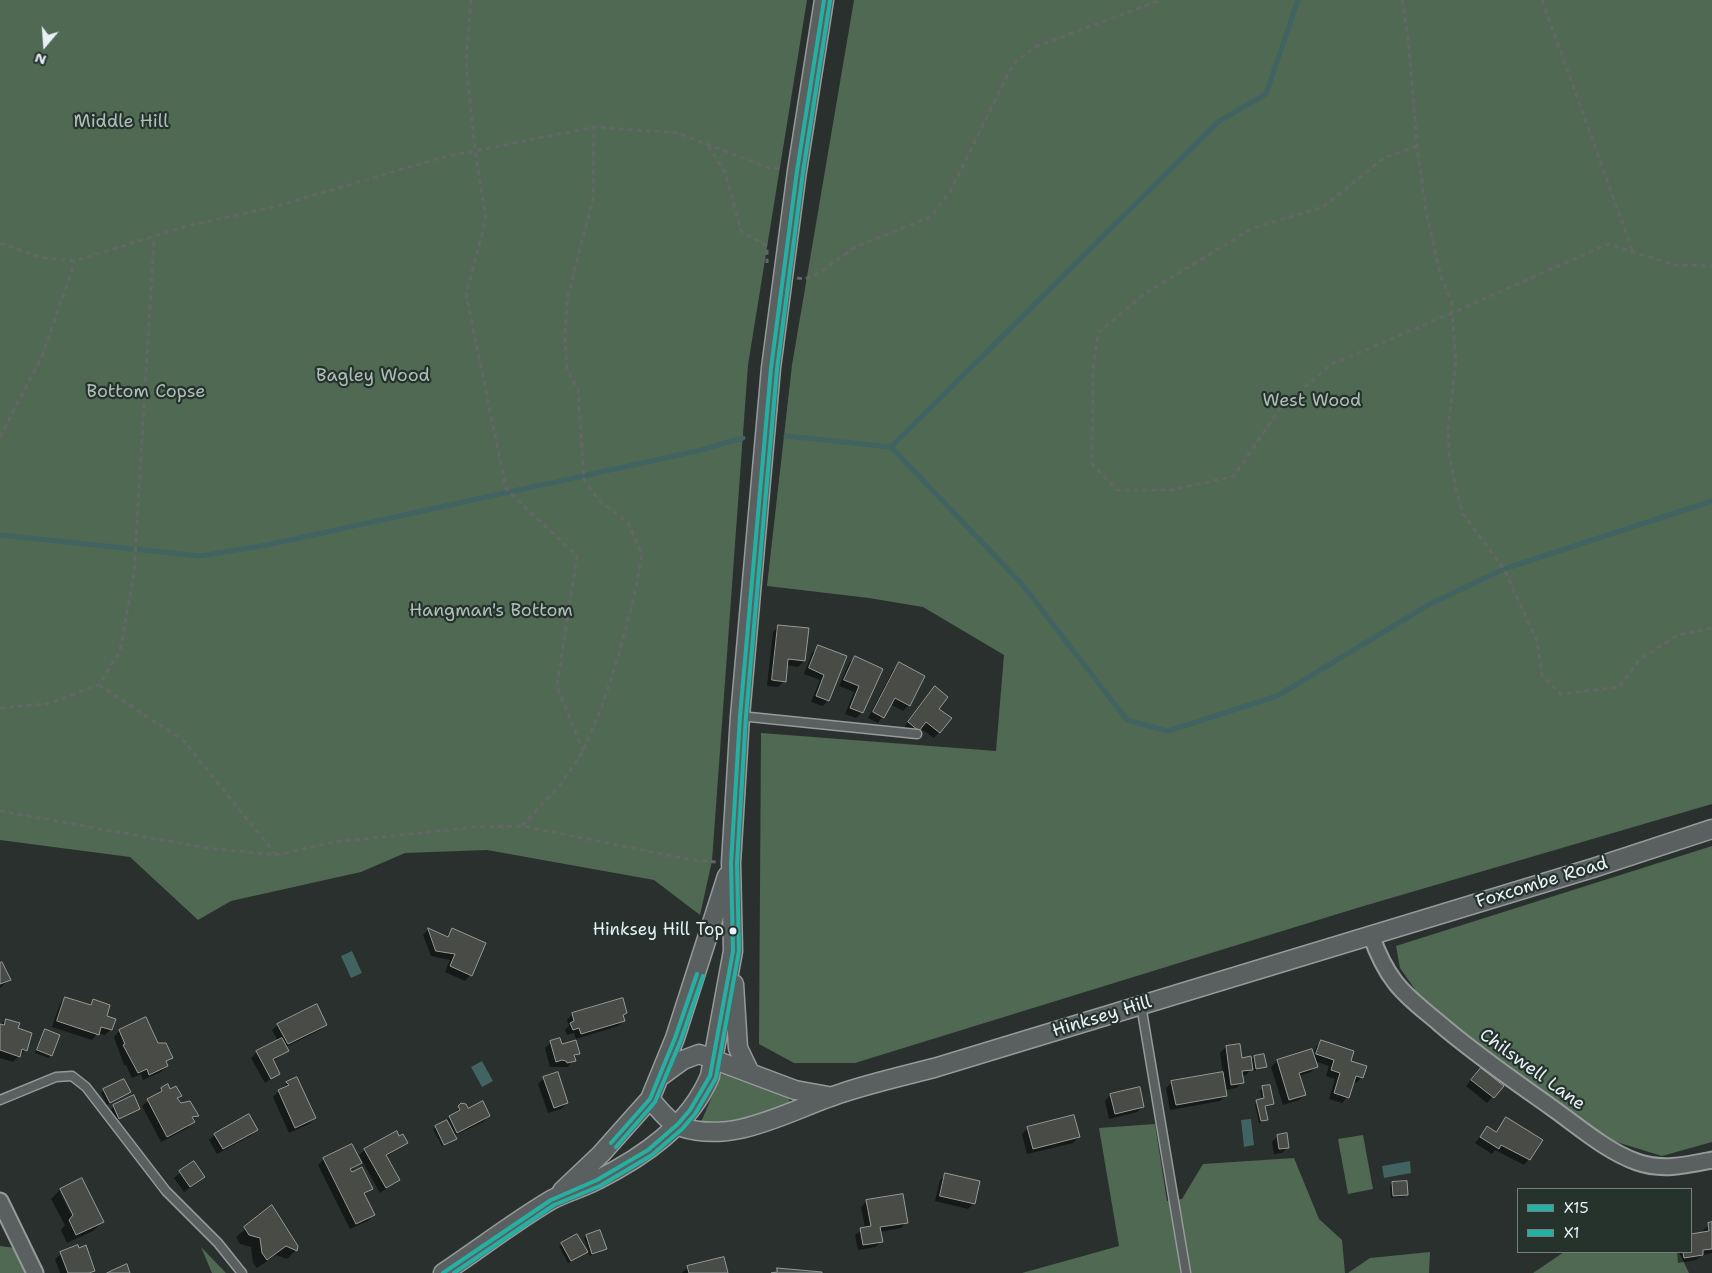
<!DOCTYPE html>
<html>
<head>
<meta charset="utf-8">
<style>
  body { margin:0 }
  #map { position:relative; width:1712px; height:1273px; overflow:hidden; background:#29302d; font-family:"Shantell Sans",sans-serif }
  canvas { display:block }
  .legend { position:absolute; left:1517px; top:1188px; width:175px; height:65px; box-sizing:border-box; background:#26332d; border:1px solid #747f7e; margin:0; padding:6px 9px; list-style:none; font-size:15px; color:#e8f1f8 }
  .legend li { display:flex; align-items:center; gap:10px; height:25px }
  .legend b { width:25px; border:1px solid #747f7e }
  .north { position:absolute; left:20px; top:20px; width:50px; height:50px; -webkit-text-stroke:4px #26332d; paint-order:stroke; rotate:198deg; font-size:14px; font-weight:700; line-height:20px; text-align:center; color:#e8f1f8 }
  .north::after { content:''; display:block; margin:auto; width:18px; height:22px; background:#e8f1f8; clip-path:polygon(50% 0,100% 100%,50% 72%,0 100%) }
</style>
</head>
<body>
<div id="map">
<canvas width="1712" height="1273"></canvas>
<ul class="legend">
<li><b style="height:6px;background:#24b0a2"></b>X15</li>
<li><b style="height:6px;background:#24b0a2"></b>X1</li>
</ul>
<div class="north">N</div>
</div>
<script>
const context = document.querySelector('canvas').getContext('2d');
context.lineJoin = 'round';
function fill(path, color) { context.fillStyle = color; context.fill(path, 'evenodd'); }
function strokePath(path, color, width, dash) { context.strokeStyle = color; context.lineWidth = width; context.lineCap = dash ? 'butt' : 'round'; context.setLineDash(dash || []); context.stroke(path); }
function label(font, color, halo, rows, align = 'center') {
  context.font = font + ' "Shantell Sans",sans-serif'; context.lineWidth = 4.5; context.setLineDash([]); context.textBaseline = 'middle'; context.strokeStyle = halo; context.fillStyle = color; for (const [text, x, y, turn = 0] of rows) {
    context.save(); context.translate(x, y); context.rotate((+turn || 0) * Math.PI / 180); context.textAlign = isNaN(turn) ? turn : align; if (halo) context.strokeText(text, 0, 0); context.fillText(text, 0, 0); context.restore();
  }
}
const green = new Path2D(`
  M0 0H807L748 365 712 861 700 915 654 880 487 850 405 853 361 872 231 901 198 920 130 857 0 840Z
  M854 0H1712V804L1357 908 855 1063H794L759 1044 761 733 996 751 1004 655 923 607 869 598 767 586 792 365Z
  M1712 846V1142L1662 1156 1610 1140 1426 1005 1400 968 1396 946Z
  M723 1071 788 1095 790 1103C764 1116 730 1127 701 1122Z
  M1155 1124 1167 1201 1182 1199 1203 1164 1294 1158 1319 1219 1342 1240 1345 1273H1022L1119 1246 1099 1128Z
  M1363 1135 1373 1189 1348 1194 1338 1139Z
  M0 1246 15 1248 25 1273H0Z
  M201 1247 226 1273H212Z
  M1430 1252 1429 1273H1348L1370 1258Z
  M1564 1252H1679L1689 1273H1533Z`);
const water = new Path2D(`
  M352 951 362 973 351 978 341 956Z
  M482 1061 493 1081 482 1087 471 1067Z
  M1251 1119 1254 1145 1244 1147 1241 1120Z
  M1410 1161 1411 1173 1384 1178 1382 1166Z`);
const shadow = new Path2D(`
  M779 626 804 661 798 667 786 665 784 681 778 687 767 686 773 632Z
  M818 647 845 657 828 700 823 706 811 702 820 680 804 674 812 653Z
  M855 658 881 669 862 712 856 718 845 714 854 692 839 686 849 663Z
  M899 664 909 705 903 711 890 704 878 723 868 718 893 670Z
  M929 694 939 732 934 738 920 728 912 736 903 729Z
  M429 929 446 937 452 929 470 975 465 981 445 972 450 960 431 956 423 935Z
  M0 964 9 979 0 988Z
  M65 998 88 1006 93 1000 111 1029 105 1035 98 1033 92 1040 52 1027 60 1004Z
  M626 1013 622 1016 624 1021 618 1026 576 1039 574 1033 567 1035 565 1030 569 1026 567 1020 573 1014Z
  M6 1020 25 1050 13 1062 0 1058V1025Z
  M326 1024 320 1030 286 1047 288 1050 273 1061 279 1073 265 1083 251 1058 257 1052 278 1041 272 1030 278 1025Z
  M45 1031 51 1055 49 1058 35 1053Z
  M119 1031 157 1044 171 1057 165 1063 167 1066 161 1072 143 1080 141 1074 132 1078 126 1065H124L114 1037Z
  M1321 1041 1350 1062 1362 1077 1356 1083 1353 1082 1347 1097 1342 1103 1329 1099 1335 1079 1326 1076 1329 1066 1315 1061 1316 1066 1311 1072 1299 1076 1305 1094 1299 1100 1283 1105 1271 1067 1277 1061 1311 1050 1313 1055 1316 1047Z
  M551 1042 578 1053 568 1067H550L545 1048Z
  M1239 1046 1241 1059 1250 1061 1254 1057 1265 1067 1254 1071 1253 1067 1246 1075 1241 1076 1242 1083 1236 1088 1225 1090 1226 1095 1220 1101 1170 1110 1166 1088 1172 1082 1223 1073 1220 1053 1226 1047Z
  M1475 1075 1502 1086 1487 1103 1466 1086Z
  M544 1078 567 1103 561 1109 548 1113 538 1084Z
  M296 1079 315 1118 309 1124 289 1133 273 1097 287 1083Z
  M1269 1086 1272 1104 1264 1108 1267 1119 1259 1123 1255 1104 1262 1100 1260 1090Z
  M162 1089 180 1096 177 1099 181 1105 197 1115 188 1128 161 1142 142 1106Z
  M104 1090 130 1092 107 1105 101 1093Z
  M1111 1095 1143 1106 1137 1112 1109 1119 1105 1101Z
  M133 1097 139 1109 116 1121 111 1109Z
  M461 1104 468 1110 489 1116 483 1122 454 1136 453 1141 442 1146 433 1129 454 1115Z
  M1506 1118 1529 1159 1524 1165 1495 1150 1492 1154 1475 1143 1487 1128 1495 1133Z
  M1028 1128 1079 1137 1073 1143 1027 1154 1022 1134Z
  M256 1130 250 1136 217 1154 209 1140 215 1135Z
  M1278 1136 1288 1147 1282 1153 1274 1154 1272 1142Z
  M399 1137 406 1143 386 1157 398 1180 380 1193 359 1155 365 1150Z
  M324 1159 360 1163 350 1171 371 1188 364 1195 373 1215 368 1221 350 1229 318 1165Z
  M193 1162 204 1177 184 1192 174 1178Z
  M945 1175 974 1203 968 1209 935 1201 940 1180Z
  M1392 1183 1407 1195 1404 1197 1391 1198 1390 1186Z
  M60 1190 102 1222 93 1231 67 1243 61 1230 65 1225 51 1199ZM60 1192H62L77 1221 75 1222Z
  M867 1201 906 1222 901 1228 880 1232 881 1241 876 1247 858 1250 855 1235 865 1228 861 1207Z
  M272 1207 296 1250 287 1259 276 1255 257 1268 253 1263 251 1247 240 1244 236 1237Z
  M1712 1223V1253L1702 1255 1696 1260 1678 1263 1677 1252H1691V1235L1703 1233V1230Z
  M576 1235 584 1254 568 1263 559 1246Z
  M587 1236 605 1249 590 1256 584 1238Z
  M61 1254 94 1270 91 1273H60L55 1259Z
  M688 1267 727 1273H682Z`);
const stream = new Path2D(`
  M786 436 891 447 1218 122 1266 94 1298 0
  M891 447 1021 583 1127 720 1168 731 1277 696 1430 604 1504 569 1712 501
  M0 535 200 556 267 545 697 451 743 438`);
const building = new Path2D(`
  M778 625 809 628 805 661 788 659 786 682 772 680Z
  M818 645 847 656 829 701 816 696 824 675 809 668Z
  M855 656 883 669 863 713 850 708 859 686 844 680Z
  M899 662 925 676 910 706 895 698 884 718 873 712Z
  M935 686 948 697 939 709 952 718 940 733 926 722 919 731 908 722Z
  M428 928 448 937 452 928 486 943 472 976 450 966 455 954 436 951Z
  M2 962 11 980 0 984V963Z
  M65 997 91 1005 93 999 110 1005 107 1016 116 1019 112 1030 101 1027 99 1035 57 1021Z
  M623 998 627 1013 623 1015 625 1021 581 1034 579 1028 573 1030 570 1023 574 1021 572 1013Z
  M317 1004 327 1025 288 1044 277 1024Z
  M146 1017 158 1043H166L173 1058 166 1061 168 1066 149 1075 147 1069 138 1073 123 1045 125 1044 119 1030Z
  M6 1019 20 1023 18 1028 32 1033 27 1051 22 1049 20 1057 0 1050V1024L4 1025Z
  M45 1029 60 1035 52 1056 37 1050Z
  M282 1038 289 1051 273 1059 280 1074 271 1079 256 1051Z
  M560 1038 562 1044 576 1040 580 1054 574 1055 576 1061 567 1063 566 1061 562 1060 556 1062 550 1041Z
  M1321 1040 1354 1051 1351 1061 1367 1066 1363 1078 1356 1076 1349 1098 1334 1093 1340 1073 1331 1070 1334 1060 1316 1054Z
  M1240 1044 1242 1058 1251 1056 1253 1070 1242 1071 1244 1083 1231 1085 1226 1046Z
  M1312 1049 1318 1067 1299 1073 1306 1095 1289 1100 1277 1060Z
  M1264 1054 1267 1067 1256 1069 1254 1056Z
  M1481 1068 1504 1086 1494 1098 1471 1080Z
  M558 1072 568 1103 554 1108 543 1077Z
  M1223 1072 1227 1096 1176 1105 1171 1081Z
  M297 1077 316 1118 295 1128 278 1090 289 1085 286 1082Z
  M124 1079 131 1092 110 1103 103 1089Z
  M168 1084 170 1089 176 1086 182 1096 177 1098 181 1103 190 1101 199 1116 192 1117 195 1122 167 1137 147 1099 162 1091 161 1088Z
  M1270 1085 1274 1104 1265 1106 1268 1120 1261 1121 1256 1100 1264 1098 1262 1086Z
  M1140 1087 1144 1107 1115 1114 1110 1094Z
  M134 1095 140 1109 119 1119 113 1105Z
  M483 1101 490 1116 457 1133 449 1116 460 1110 458 1106 461 1103 466 1104 468 1108Z
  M249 1114 258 1130 223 1149 214 1134Z
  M1074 1115 1080 1137 1033 1149 1027 1127Z
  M1506 1117 1543 1140 1530 1160 1501 1145 1499 1149 1480 1137 1487 1126 1496 1132Z
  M447 1120 457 1139 444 1145 435 1126Z
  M397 1131 399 1136 403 1134 408 1143 386 1155 400 1180 386 1188 364 1149Z
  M1287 1133 1289 1148 1279 1149 1277 1135Z
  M352 1144 362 1163 350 1169 352 1172 362 1167 373 1189 364 1193 375 1215 356 1224 323 1158Z
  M194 1161 205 1177 190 1187 179 1171Z
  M945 1173 980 1181 975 1204 940 1196Z
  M82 1178 104 1222 76 1235 69 1220 73 1215 60 1189Z
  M1407 1181 1408 1195 1393 1196 1392 1182Z
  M903 1194 908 1223 880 1227 883 1242 863 1245 860 1228 871 1226 866 1200Z
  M272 1205 298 1246 297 1251 286 1246 267 1260 262 1253 260 1238 249 1235 244 1227Z
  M1712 1222V1249L1703 1250V1255L1684 1258 1683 1252H1691V1234L1709 1231 1708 1223Z
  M600 1230 607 1249 592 1254 586 1235Z
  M577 1234 588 1252 571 1261 561 1243Z
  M78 1245 79 1248 86 1245 95 1271 89 1273H68L60 1252Z
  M724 1257 728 1273H689L687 1266Z
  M127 1264 130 1273H107Z
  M777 1268 822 1272V1273H771L777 1272Z`);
const path = new Path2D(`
  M471 0 466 61 475 150 486 220 466 294 506 489 577 556 557 686 583 751
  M1402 0 1408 37 1417 146 1426 212 1441 277 1452 302V313L1608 244 1675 265 1712 266
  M1542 0 1633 252
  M708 146 725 172 741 231 767 246V263
  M1417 146 1384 158 1323 207 1251 229 1143 295 1098 333 1093 370 1092 464 1117 490H1173L1234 476 1281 407 1332 364 1452 313 1456 360 1448 429 1449 453 1457 493 1463 514 1504 569 1537 641 1542 675 1560 694 1619 687 1640 659 1678 635 1712 628
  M0 243 43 258 75 261 187 226 274 207 440 158 594 127 678 133 769 168 782 169
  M797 278 805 279 819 273 855 247 930 217 950 192 1013 64 1037 46 1161 0
  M0 437 43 354 75 261
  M99 685 184 741 276 855
  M0 708 47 704 99 685 120 651 134 573 154 239
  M0 811 207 848 276 855 333 842 477 827 522 826 693 860 716 862
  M522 826 560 785 583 751 602 706 617 661 634 597 642 554 628 523 600 501 584 480 578 390 567 369 565 339 567 300 593 198 594 127`);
const service = new Path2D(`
  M740 716 917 734
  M1141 1005 1186 1273
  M0 1100 56 1077 72 1076 86 1087 166 1191 218 1243 242 1273`);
const minor = new Path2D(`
  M1371 935C1377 952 1384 968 1395 982 1407 998 1424 1010 1439 1023 1475 1054 1513 1080 1551 1107 1578 1126 1606 1151 1637 1162 1662 1171 1687 1165 1712 1160
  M0 1201 35 1273`);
const tertiary = new Path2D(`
  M734 984 738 1048 750 1073
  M661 1076 683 1060 699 1054 795 1090 828 1096
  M650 1099C658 1108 670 1124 681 1127 736 1145 791 1109 842 1093 872 1083 903 1076 934 1068L1593 868 1712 829
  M562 1191 601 1154 650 1099 675 1038 727 876
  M443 1273C479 1249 514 1222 551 1200 566 1192 582 1188 597 1180 643 1157 690 1125 710 1076L733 951 731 863 740 716 771 368 797 171 824 0`);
const bus1 = new Path2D(`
  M611 1143 650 1099 675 1038 697 974
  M443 1273 551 1200 597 1180 648 1150 678 1124 690 1110 710 1076 733 951 731 863 740 716 771 368 797 171 824 0`);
const bus2 = new Path2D(`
  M616 1147 655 1102 681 1040 703 976
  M454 1273 554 1205 600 1186 652 1155 682 1129 695 1114 716 1078 739 951 737 863 746 716 777 369 803 172 830 1`);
const markers = [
  [733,931,4.5,"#e8f1f8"]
];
const busNames = [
  ["Hinksey Hill Top",724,931]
];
const parkNames = [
  ["Middle Hill",121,122],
  ["Bagley Wood",373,376],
  ["Bottom Copse",146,392],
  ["West Wood",1312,401],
  ["Hangman's Bottom",491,611]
];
const streetNames = [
  ["Foxcombe Road",1542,883,-17],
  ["Hinksey Hill",1102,1017,-17],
  ["Chilswell Lane",1532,1070,36]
];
fill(green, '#506953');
fill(water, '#416362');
fill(shadow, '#0007');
strokePath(stream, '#416362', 5);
fill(building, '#494b47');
strokePath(building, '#959a9a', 1);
strokePath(service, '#959a9a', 11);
strokePath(minor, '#959a9a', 19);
strokePath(tertiary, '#959a9a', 21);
strokePath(path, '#626665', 3, [5, 4]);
strokePath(service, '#5a6060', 8);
strokePath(minor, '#5a6060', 15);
strokePath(tertiary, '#5a6060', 18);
strokePath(bus1, '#24b0a2', 4);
strokePath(bus2, '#24b0a2', 4);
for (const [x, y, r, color] of markers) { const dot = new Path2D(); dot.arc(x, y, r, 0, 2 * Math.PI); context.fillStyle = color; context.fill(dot); strokePath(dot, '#26332d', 2); }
label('17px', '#e8f1f8', '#26332d', busNames, 'right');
label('18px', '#aebeb8', '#26332d', parkNames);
label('18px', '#e8f1f8', '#26332d', streetNames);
</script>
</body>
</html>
